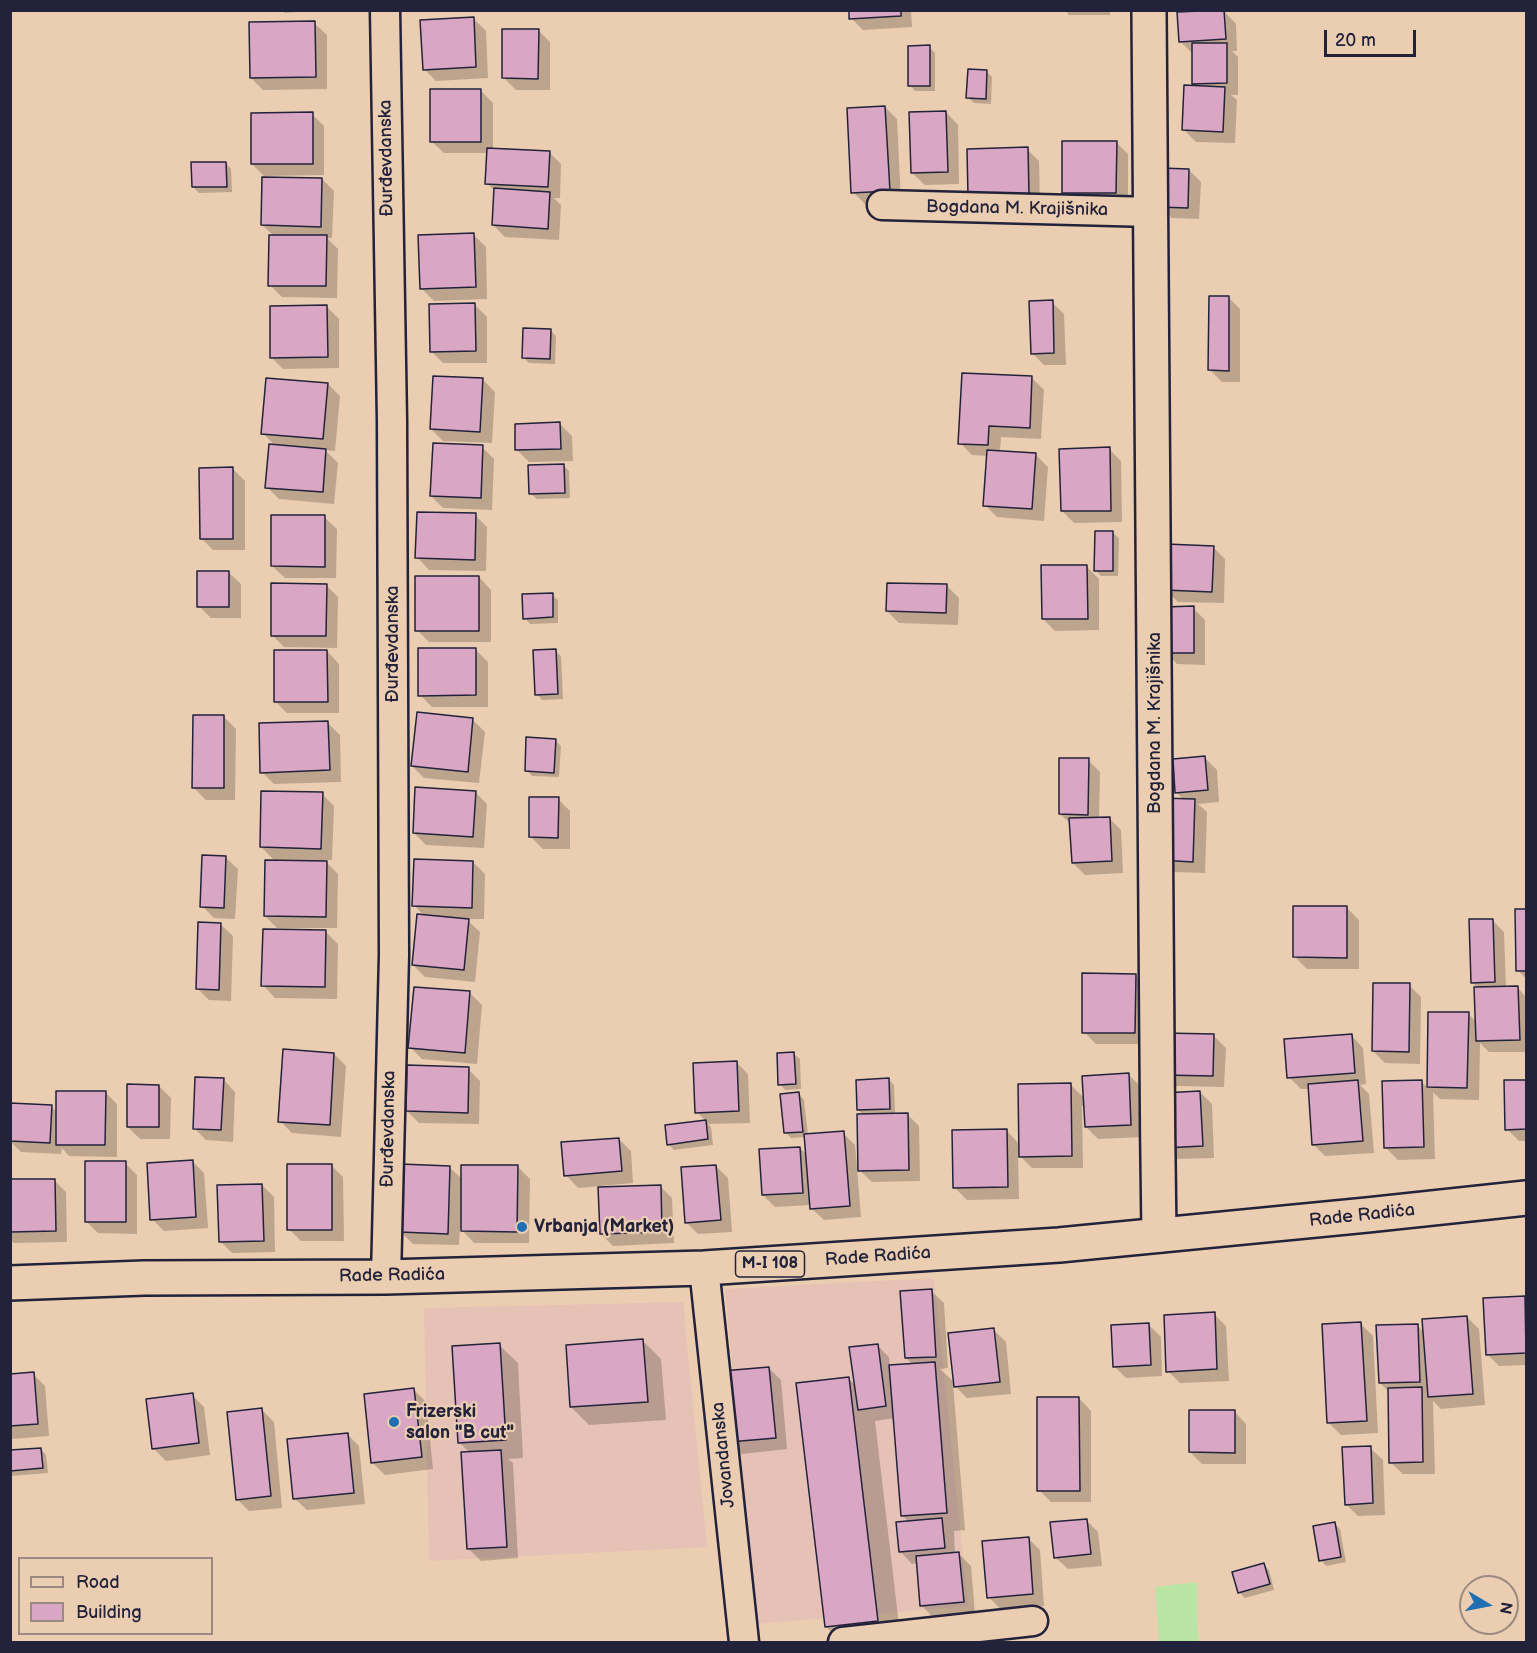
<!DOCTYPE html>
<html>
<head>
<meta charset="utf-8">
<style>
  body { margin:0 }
  #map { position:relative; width:1537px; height:1653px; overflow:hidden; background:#ebceb1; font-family:"Balsamiq Sans",sans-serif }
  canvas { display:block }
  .frame { position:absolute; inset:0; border:12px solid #22223b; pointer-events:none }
  .legend { position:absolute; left:18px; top:1557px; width:195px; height:78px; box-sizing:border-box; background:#ebceb1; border:2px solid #9b8982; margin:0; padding:8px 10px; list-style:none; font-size:18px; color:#22223b }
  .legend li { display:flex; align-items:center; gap:12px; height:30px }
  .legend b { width:30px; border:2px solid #9b8982 }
  .north { position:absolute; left:1459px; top:1575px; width:60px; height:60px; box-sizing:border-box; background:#ebceb1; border:2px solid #9b8982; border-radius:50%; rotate:100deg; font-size:16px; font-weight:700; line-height:24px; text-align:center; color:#22223b }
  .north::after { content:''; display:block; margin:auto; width:21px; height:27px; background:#1f6fb2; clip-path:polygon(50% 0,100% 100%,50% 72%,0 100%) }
  .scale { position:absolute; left:1324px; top:30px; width:92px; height:27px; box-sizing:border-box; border:3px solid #22223b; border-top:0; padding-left:8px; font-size:18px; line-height:21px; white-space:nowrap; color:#22223b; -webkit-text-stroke:4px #ebceb1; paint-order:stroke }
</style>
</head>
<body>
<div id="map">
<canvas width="1537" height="1653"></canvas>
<div class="frame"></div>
<ul class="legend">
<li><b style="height:8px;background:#ebceb1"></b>Road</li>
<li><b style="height:16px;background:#d9a6c3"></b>Building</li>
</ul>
<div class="north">N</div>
<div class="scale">20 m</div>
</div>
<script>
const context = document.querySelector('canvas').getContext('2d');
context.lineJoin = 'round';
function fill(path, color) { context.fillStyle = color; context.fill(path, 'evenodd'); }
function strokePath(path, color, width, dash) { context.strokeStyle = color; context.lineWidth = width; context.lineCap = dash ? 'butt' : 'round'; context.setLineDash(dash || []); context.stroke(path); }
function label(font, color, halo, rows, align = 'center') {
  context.font = font + ' "Balsamiq Sans",sans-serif'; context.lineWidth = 4.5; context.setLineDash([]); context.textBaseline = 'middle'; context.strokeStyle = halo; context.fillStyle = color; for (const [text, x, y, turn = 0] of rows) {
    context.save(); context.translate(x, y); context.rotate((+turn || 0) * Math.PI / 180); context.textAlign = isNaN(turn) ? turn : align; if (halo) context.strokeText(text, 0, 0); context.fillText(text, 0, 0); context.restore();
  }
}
const built = new Path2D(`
  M934 1278 968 1606 756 1624 725 1289Z
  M683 1302 707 1547 429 1561 424 1308Z`);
const green = new Path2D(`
  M1197 1582V1620L1199 1642H1159L1155 1587Z`);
const shadow = new Path2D(`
  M282 10H332L284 13Z
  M850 10H911L912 27 863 30 851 18Z
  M1065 10H1110V15H1069Z
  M1224 11 1236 24 1237 51H1232L1238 57V95H1231L1237 100 1235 143 1196 142 1184 130 1197 87 1193 83V54L1180 41Z
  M474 19 486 31 488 78 436 81 424 69Z
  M314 23 327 35V89L263 90 251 78Z
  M538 30 550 42V90H516L504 78Z
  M929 47 935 53V91H915L910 85Z
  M987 72 992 77 991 104 974 103 968 97Z
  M481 91 493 103V150L549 152 561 164 560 198H554L561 205 559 240 505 237 493 225 495 191 487 183 488 153H444L431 141Z
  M885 107 897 119 901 202 865 204 853 192Z
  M946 112 958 125 959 184 925 185 912 173Z
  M312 114 324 126V175L264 176 252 164Z
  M1116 142 1128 154V204H1075L1063 192Z
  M1027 149 1039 161 1040 207 982 208Z
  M226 163 231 169 232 192 199 193 193 187Z
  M1189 170 1201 182 1199 219 1172 218 1160 206Z
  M322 179 334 191 332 238H327L338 249 337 298 282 297 270 285 274 236 262 225Z
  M474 235 486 247 487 299 434 301 422 289Z
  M1228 297 1240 309V382H1222L1210 370Z
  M1052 302 1064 314 1066 365H1044L1032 353Z
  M475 305 487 317V363H443L431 351Z
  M327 307 339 319V368L283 369 271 357Z
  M550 330 556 336 555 364 529 363 524 358Z
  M1032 378 1044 390 1041 439 1001 437 1000 452 1036 455 1048 467 1044 521 997 517 985 505 989 456 972 455 960 443Z
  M483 380 495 392 492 443 443 441 431 429Z
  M328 384 340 396 335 451 325 450 338 463 334 504 279 499 267 487 276 447 263 433Z
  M560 424 572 436 573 461 529 462 517 450Z
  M482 447 494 459 492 510 443 508 431 496Z
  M1109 449 1121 461 1122 522 1074 523 1062 511Z
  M563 465 569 471 570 498 537 499 531 494Z
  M233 469 245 481V550H213L201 538Z
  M475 515 487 527 486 571 429 570 417 557Z
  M324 517 337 529 336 578H285L272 566Z
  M1113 533 1119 538 1118 576H1101L1095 570Z
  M1213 547 1225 559 1224 603 1178 602 1166 590Z
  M1087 567 1099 579V630L1055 631 1043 619Z
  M228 572 241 584V618H211L199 606Z
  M479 577 491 590V642H429L417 630Z
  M326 585 338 597 337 648 284 647 272 635Z
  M947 586 959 598 958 625 899 623 887 611Z
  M552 595 558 600V623L530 624 525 618Z
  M1193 608 1205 620V665L1177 664 1165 652Z
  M476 650 488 662V707H432L420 695Z
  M327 651 339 664V713H287L275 701Z
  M555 651 561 656 563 699 542 700 537 694Z
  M224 717 236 729 235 800H206L194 788Z
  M473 720 485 732 479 783 424 778 412 766Z
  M328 723 340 735 341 782 274 784 262 772Z
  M555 740 561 746 559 777 532 776 526 770Z
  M1205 758 1217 770 1219 802 1198 804 1207 812 1205 873 1173 872 1161 860 1184 800 1177 793Z
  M1088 760 1100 772 1099 819 1109 818 1121 830 1123 873 1085 875 1073 863 1071 824 1060 814Z
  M475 792 487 804 484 848 426 845 414 833Z
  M322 794 334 806 332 860H324L338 874 337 928H277L265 916 276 862 261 847Z
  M558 799 570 811V849H543L531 837Z
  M225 857 238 869 235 919 214 918 202 906Z
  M473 862 485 874 484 919H466L480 932 475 982 425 977 413 965 424 916 414 905Z
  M1347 908 1359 920V969H1307L1295 957Z
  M1526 910V979L1518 970 1516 911Z
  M1492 920 1504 932 1506 988H1518L1526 997V1052H1489L1480 1043 1479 1100 1440 1099 1433 1092 1435 1159 1398 1160 1386 1148 1421 1081 1428 1088 1429 1013 1468 1014 1477 1022 1479 989 1472 982Z
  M220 924 233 936 231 1001 209 1000 197 988Z
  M326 932 338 944 337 999 275 998 263 985Z
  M1135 975 1147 988V1044H1096L1084 1032Z
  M1409 985 1421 997 1420 1064 1385 1063 1373 1051Z
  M470 993 482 1005 477 1064 422 1059 410 1047Z
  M1351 1035 1363 1048 1366 1084 1360 1085 1369 1094 1374 1153 1325 1156 1313 1144 1309 1089H1301L1289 1077Z
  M1214 1036 1226 1048 1224 1087 1176 1086 1164 1074Z
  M334 1054 346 1066 341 1137 292 1133 280 1121Z
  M794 1054 800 1059 801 1089 785 1090 780 1084Z
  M736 1062 748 1074 750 1123 708 1124 711 1127 713 1145 674 1150 668 1144 706 1121 697 1112Z
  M468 1069 480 1081 479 1124 419 1123 407 1111Z
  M1129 1075 1141 1087 1143 1137 1098 1139 1086 1127 1085 1106H1082L1083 1168H1032L1018 1154 1019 1199 967 1200 955 1188 1006 1130 1020 1145 1070 1084 1085 1099Z
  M223 1079 235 1092 233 1142 206 1140 194 1128Z
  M889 1080 894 1085 895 1114H907L919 1126 920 1181 872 1182 857 1168 861 1217 824 1220 811 1208V1205L775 1207 763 1195 800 1148 808 1156 806 1137 791 1138 785 1132 799 1094 804 1100 808 1135 843 1133 855 1145 857 1166 860 1165 864 1115 858 1110Z
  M1526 1081V1141H1519L1507 1129 1506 1082Z
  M159 1086 171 1098 170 1139H140L128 1127Z
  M105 1092 117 1104V1157L69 1156 62 1148 61 1154 21 1152 10 1141V1112L51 1107 58 1113Z
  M1200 1092 1212 1104 1214 1158 1177 1159 1165 1147Z
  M619 1139 631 1151 633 1183 600 1186V1188L660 1186 672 1198 674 1243 613 1246 601 1234 600 1186 578 1188 566 1175Z
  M192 1161 204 1173 208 1228 164 1231 152 1219Z
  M125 1163 137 1175V1234L98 1233 86 1221Z
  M331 1165 343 1177 344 1241H301L289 1229Z
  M716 1166 728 1178 732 1232 698 1234 686 1222Z
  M449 1167 463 1180 518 1167 530 1179 529 1243H474L460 1228 459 1245 413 1244 401 1232Z
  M54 1180 66 1192 67 1242 14 1243 10 1240V1181Z
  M262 1185 274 1197 275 1252 232 1253 220 1241Z
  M931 1291 944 1303 948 1368 940 1369 955 1383 994 1330 1006 1342 1011 1394 967 1398 953 1384 965 1530 954 1531 955 1554H959L971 1566 975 1614 934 1618 922 1606 918 1563 912 1564 900 1551 909 1522 903 1516 895 1418 875 1421 901 1642H842L826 1627 849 1379 856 1386 877 1345 889 1357 890 1367 913 1365 906 1358Z
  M1525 1298 1526 1300V1365L1499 1366 1487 1354Z
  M1214 1314 1226 1326 1229 1381 1180 1383 1168 1371Z
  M1467 1317 1479 1329 1485 1405 1441 1409 1433 1401 1435 1474H1403L1390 1462 1389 1392 1380 1383 1417 1325 1424 1332Z
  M1148 1324 1161 1337 1162 1376 1126 1378 1114 1366Z
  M1361 1324 1373 1336 1378 1433 1341 1435 1329 1423Z
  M643 1341 661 1359 666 1420 589 1425 571 1407Z
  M499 1345 518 1363 523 1458 508 1459 513 1463 518 1558 481 1561 469 1549 470 1453 459 1442Z
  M769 1368 781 1380 787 1449 742 1454 730 1442Z
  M33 1374 45 1386 49 1436 11 1439 10 1376Z
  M414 1390 426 1402 433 1469 385 1475 373 1463Z
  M192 1395 204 1407 210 1455 166 1461 154 1449Z
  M1079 1398 1091 1411V1502H1051L1039 1490Z
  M262 1410 274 1422 282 1508 249 1511 237 1499Z
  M1234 1411 1246 1424V1464H1202L1190 1452Z
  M347 1434 359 1446 365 1504 307 1510 294 1498Z
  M1370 1448 1383 1460 1385 1515 1358 1516 1346 1504Z
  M41 1449 46 1455 48 1473 10 1476V1452Z
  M1086 1520 1098 1532 1102 1566 1068 1569 1055 1557Z
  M1335 1524 1340 1529 1346 1562 1326 1566 1321 1560Z
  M1028 1538 1040 1550 1044 1606 1001 1610 989 1597Z
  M1263 1564 1269 1570 1274 1590 1245 1598 1239 1592Z`);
const building = new Path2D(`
  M849 10H901V16L849 19Z
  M1224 10 1226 39 1179 42 1177 12Z
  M474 17 476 67 423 70 420 20Z
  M315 21 316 77 250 78 249 22Z
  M502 29H539L538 79 502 78Z
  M1192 43H1227V83L1192 84Z
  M930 45V86H908V46Z
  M968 69 987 70 986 99 966 98Z
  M1184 85 1225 87 1223 132 1182 130Z
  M430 89H481V142H430Z
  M885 106 890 191 851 193 847 108Z
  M946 111 948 172 911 173 909 112Z
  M313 112V164H251V113Z
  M1062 141H1117L1116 193H1062Z
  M1028 147 1029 195 968 197 967 149Z
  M487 148 550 151 548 187 485 184Z
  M191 162H226L227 187H192Z
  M1160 168 1189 169 1188 208 1158 207Z
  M262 177 322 178 321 227 261 225Z
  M494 188 550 192 548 229 492 225Z
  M474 233 476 287 420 289 418 235Z
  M269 235H327L326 286H268Z
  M1209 296H1229V371L1208 370Z
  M1053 300 1054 353 1031 354 1029 301Z
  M475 303 476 351 430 352 429 304Z
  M327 305 328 357 270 358V306Z
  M523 328 551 329 550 359 522 358Z
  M962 373 1032 376 1030 428 989 426 988 445 958 444Z
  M433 376 483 378 480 432 430 429Z
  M266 378 328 383 323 439 261 434Z
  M560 422 561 449 515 450V424Z
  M433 443 483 445 481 498 430 496Z
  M269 444 326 449 323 492 265 488Z
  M1110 447 1111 511H1061L1059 449Z
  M987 450 1036 453 1032 509 983 506Z
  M564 464 565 493 529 494 528 465Z
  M233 467V539H200L199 468Z
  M417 512 476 513 475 560 415 558Z
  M271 515H325V567L271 566Z
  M1095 531H1113V571H1094Z
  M1166 544 1214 546 1212 592 1164 590Z
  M1041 565H1087L1088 619H1042Z
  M197 571H229V607H197Z
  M415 576H479V631H415Z
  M271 583 327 584 326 636H271Z
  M887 583 947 584 946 613 886 611Z
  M553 593V617L523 619 522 594Z
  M1194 606V653H1164V607Z
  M418 648H476V695L418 696Z
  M556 649 558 694 535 695 533 650Z
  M274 650H327L328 702H274Z
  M417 712 473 718 468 772 411 766Z
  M193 715H224V788H192Z
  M328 721 330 770 260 773 259 723Z
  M526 737 556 739 554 773 525 771Z
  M1205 756 1208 790 1175 793 1173 759Z
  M1059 758H1089L1088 815 1059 814Z
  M415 787 476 791 473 837 413 833Z
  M261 791 323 792 321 849 260 847Z
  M529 797H559L558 838 529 837Z
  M1161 798 1195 799 1193 862 1159 860Z
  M1110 817 1112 861 1072 863 1069 818Z
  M202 855 226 856 224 908 200 907Z
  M414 859 473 861 472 908 412 906Z
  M265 860 327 861 326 917 264 916Z
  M1293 906H1347V958L1293 957Z
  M1515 909H1526V971H1516Z
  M417 914 469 919 464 970 412 965Z
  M1469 919H1493L1495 982 1471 983Z
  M198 922 221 923 219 990 196 989Z
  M263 929 326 930 325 987 261 986Z
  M1082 973 1136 974 1135 1033H1082Z
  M1373 983H1410L1409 1052 1372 1051Z
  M1518 986 1520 1040 1476 1041 1474 987Z
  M414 987 470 991 465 1053 408 1048Z
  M1428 1012H1469L1467 1088 1427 1087Z
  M1164 1033 1214 1034 1213 1076 1162 1075Z
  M1352 1034 1355 1073 1287 1078 1284 1039Z
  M283 1049 334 1053 330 1125 278 1122Z
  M794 1052 796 1084 778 1085 777 1053Z
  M737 1061 739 1111 695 1113 693 1063Z
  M407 1065 469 1067 468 1113 406 1111Z
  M1129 1073 1131 1125 1085 1127 1082 1076Z
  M195 1077 224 1078 221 1130 193 1129Z
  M889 1078 890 1109 857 1110 856 1080Z
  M1358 1080 1363 1141 1312 1145 1308 1084Z
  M1422 1080 1424 1147 1384 1148 1382 1081Z
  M1504 1080H1526V1129L1505 1130Z
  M1071 1083 1072 1156 1019 1157 1018 1084Z
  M127 1084 159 1085V1127H127Z
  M56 1091H106L105 1145H56Z
  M1200 1091 1203 1146 1164 1148 1162 1093Z
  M799 1092 803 1132 784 1133 780 1094Z
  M10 1103 52 1105 50 1143 10 1141Z
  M908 1113 909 1170 858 1171 857 1114Z
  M706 1120 708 1139 667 1145 665 1125Z
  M1007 1129 1008 1187 953 1188 952 1130Z
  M844 1131 850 1206 810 1209 804 1134Z
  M619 1138 622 1171 564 1176 561 1142Z
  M800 1147 803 1193 762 1195 759 1149Z
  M193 1160 196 1217 150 1220 147 1163Z
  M85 1161H126V1222H85Z
  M287 1164H332V1230H287Z
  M401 1164 450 1166 448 1234 400 1232Z
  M461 1165H518L517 1232 461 1231Z
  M716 1165 721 1220 685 1223 681 1167Z
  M10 1179H55L56 1231 10 1232Z
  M262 1184 264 1241 219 1242 217 1185Z
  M661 1185 662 1232 600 1234 598 1187Z
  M932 1289 936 1357 905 1358 900 1291Z
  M1525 1296 1526 1353 1486 1355 1483 1298Z
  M1215 1312 1217 1369 1166 1372 1164 1315Z
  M1467 1316 1473 1394 1428 1397 1422 1319Z
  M1361 1322 1367 1421 1327 1423 1322 1324Z
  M1149 1323 1151 1365 1113 1367 1111 1325Z
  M1418 1324 1420 1382 1379 1383 1376 1325Z
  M994 1328 1000 1382 954 1387 948 1333Z
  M643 1339 648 1402 570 1407 566 1345Z
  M500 1343 506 1440 458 1443 452 1346Z
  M878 1344 886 1406 858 1410 849 1347Z
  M935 1362 947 1513 901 1516 889 1365Z
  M769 1367 776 1438 729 1442 722 1371Z
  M34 1372 38 1424 10 1426V1374Z
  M849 1377 878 1621 825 1627 796 1383Z
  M1422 1387 1423 1462 1389 1463 1388 1388Z
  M414 1388 422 1457 371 1463 364 1394Z
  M193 1393 199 1443 152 1449 146 1399Z
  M1037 1397H1079L1080 1491H1037Z
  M262 1408 271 1496 236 1500 227 1412Z
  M1189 1410H1235V1453L1189 1452Z
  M348 1433 354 1493 293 1499 287 1439Z
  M1371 1446 1373 1503 1345 1505 1342 1447Z
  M41 1448 43 1468 10 1471V1450Z
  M501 1450 507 1547 467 1549 461 1452Z
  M942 1518 945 1548 899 1552 896 1522Z
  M1087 1519 1091 1554 1054 1558 1050 1522Z
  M1335 1522 1341 1557 1319 1561 1313 1526Z
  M1029 1537 1033 1594 987 1598 982 1541Z
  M959 1552 964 1602 920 1606 916 1556Z
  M1264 1563 1270 1584 1238 1593 1232 1572Z`);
const street = new Path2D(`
  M385 10 392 421 394 955 386 1277
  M882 205 1152 212
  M704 1268 744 1642
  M843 1642 1033 1621`);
const secondary = new Path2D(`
  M1149 10C1155 419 1153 827 1159 1235`);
const primary = new Path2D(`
  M10 1283 144 1278 386 1277 704 1268 1059 1245 1367 1215 1526 1198`);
const markers = [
  [522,1227,6,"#1f6fb2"],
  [394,1422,6,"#1f6fb2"]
];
const shields = [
  [770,1264,69]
];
const shieldNames = [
  ["M-I 108",770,1264]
];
const streetNames = [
  ["Đurđevdanska",387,158,-91],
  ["Bogdana M. Krajišnika",1017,209,1],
  ["Đurđevdanska",393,644,-90],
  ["Bogdana M. Krajišnika",1155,723,-90],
  ["Đurđevdanska",389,1129,-89],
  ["Rade Radića",1362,1216,-6],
  ["Rade Radića",878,1257,-4],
  ["Rade Radića",392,1276,-1],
  ["Jovandanska",724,1455,-96]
];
const poiNames = [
  ["Vrbanja (Market)",534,1227],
  ["Frizerski",406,1412],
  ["salon \"B cut\"",406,1433]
];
fill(built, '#e6c2b6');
fill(green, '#b8e5a4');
fill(shadow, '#0003');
fill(building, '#d9a6c3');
strokePath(building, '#22223b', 1.5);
strokePath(street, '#22223b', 33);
strokePath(secondary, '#22223b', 38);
strokePath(primary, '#22223b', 38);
strokePath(street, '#ebceb1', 28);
strokePath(secondary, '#ebceb1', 33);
strokePath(primary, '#ebceb1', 33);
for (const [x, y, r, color] of markers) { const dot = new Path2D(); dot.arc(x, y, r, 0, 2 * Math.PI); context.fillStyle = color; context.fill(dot); strokePath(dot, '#ebceb1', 2); }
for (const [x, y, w] of shields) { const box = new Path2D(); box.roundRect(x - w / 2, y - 13, w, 26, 4.5); context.fillStyle = '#ebceb1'; context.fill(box); strokePath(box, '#22223b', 1.5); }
label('bold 16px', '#22223b', null, shieldNames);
label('18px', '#22223b', '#ebceb1', streetNames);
label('bold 18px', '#22223b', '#ebceb1', poiNames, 'left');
</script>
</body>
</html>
